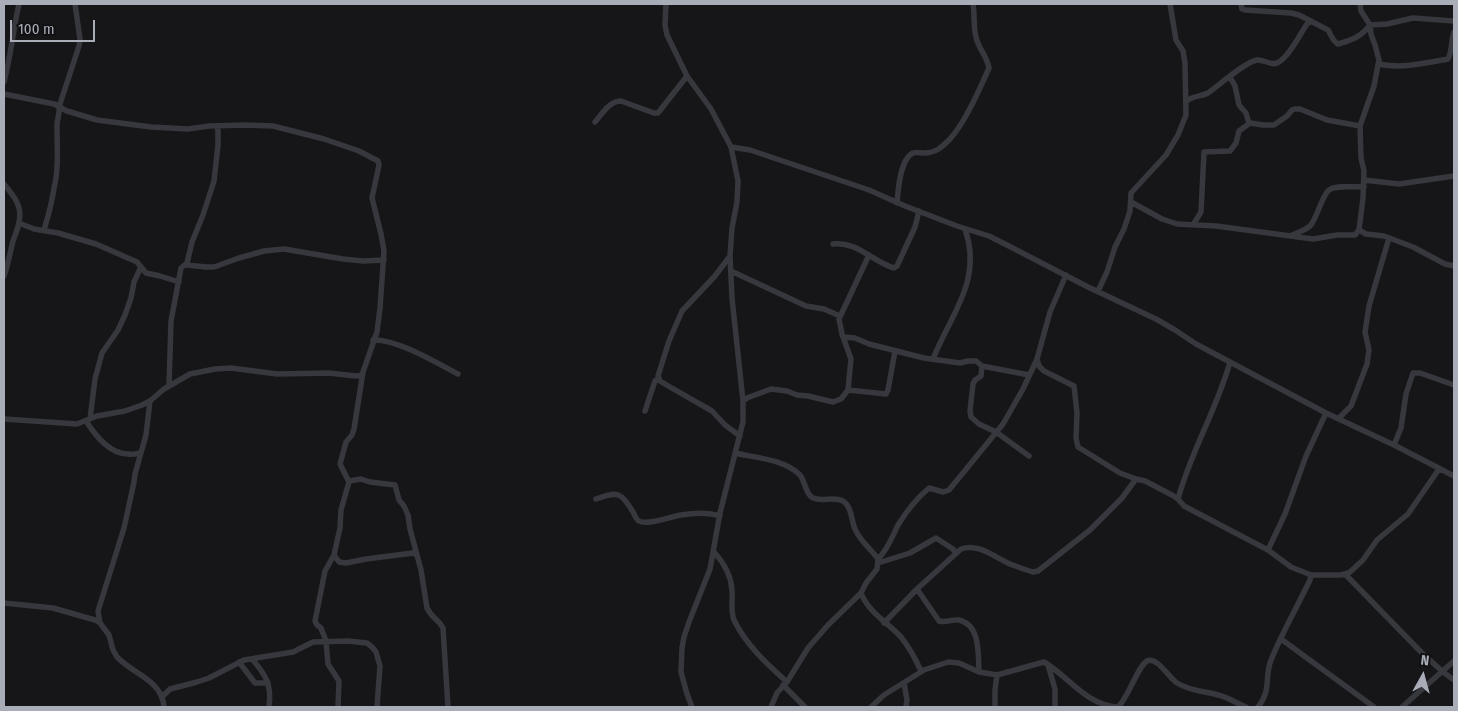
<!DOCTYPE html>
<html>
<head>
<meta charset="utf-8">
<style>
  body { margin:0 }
  #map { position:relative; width:1458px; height:711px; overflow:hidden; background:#161618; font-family:"Fira Sans Condensed",sans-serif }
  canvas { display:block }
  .frame { position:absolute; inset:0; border:5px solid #a8adb8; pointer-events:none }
  .north { position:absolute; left:1398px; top:651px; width:50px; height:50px; -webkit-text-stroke:4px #111113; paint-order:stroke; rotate:7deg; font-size:14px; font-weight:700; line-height:20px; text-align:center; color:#a8adb8 }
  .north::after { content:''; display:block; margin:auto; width:18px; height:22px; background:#a8adb8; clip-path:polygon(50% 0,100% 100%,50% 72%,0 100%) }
  .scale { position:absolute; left:10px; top:20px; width:85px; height:22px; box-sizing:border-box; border:2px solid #a8adb8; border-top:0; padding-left:6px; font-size:15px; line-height:18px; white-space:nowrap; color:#a8adb8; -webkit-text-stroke:4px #111113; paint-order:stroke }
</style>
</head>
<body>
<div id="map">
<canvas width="1458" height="711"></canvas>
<div class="frame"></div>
<div class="north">N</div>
<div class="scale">100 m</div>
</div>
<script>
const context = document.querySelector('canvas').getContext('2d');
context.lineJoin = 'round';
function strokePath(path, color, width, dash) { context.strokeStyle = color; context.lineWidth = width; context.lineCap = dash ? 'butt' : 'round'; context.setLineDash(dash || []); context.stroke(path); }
const minor = new Path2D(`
  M666 4 665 25 667 35 687 76 711 109 731 147 738 181 737 202 732 228 730 256 732 298 743 401V422L720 513 710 569 689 622 684 637 682 648 681 672 687 694 692 707
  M1241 4 1242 9 1245 10 1291 13 1299 15 1328 30C1331 34 1332 41 1338 44 1352 40 1361 37 1370 25L1387 24 1413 18 1454 21
  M1378 64C1402 69 1424 63 1448 59 1452 52 1451 40 1454 32
  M1230 77 1235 86 1239 105 1246 113 1248 120 1250 123 1263 125H1274L1287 116 1292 110 1295 109H1300L1327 120 1360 126
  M4 82C11 56 13 30 19 4
  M4 94 54 104 67 111 97 120 151 127 188 129 209 126 245 125 273 126 324 139 359 151 378 161 379 165 372 198 381 234 384 251 380 308 377 332 363 372 354 429 352 435 346 442 340 464 349 482 341 510 340 528 334 555 339 562 346 563 366 559 413 553 417 555 421 570 427 608C432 619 439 619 443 628L448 707
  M1186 102C1192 95 1201 97 1208 93 1218 86 1245 62 1257 60 1264 59 1272 67 1279 62 1290 55 1300 34 1307 24L1311 21
  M595 122C602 114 609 101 621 101L654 113H658L687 76
  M731 147 750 150 869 190 905 206 957 226 989 236 1003 243 1088 287 1156 319 1175 330 1196 344 1326 413 1394 445 1454 476
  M1364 180 1399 184 1454 176
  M4 184C13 195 23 206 19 222 18 229 15 235 13 241 10 253 8 265 4 276
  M1131 202 1162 219 1177 224 1216 226 1313 239 1337 235H1355L1359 230 1363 198 1364 171 1361 158 1360 126 1374 86 1379 60 1375 45 1371 34 1370 25 1361 11 1360 4
  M897 203C898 190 900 159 913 153 916 152 920 153 924 153 936 153 942 147 950 139 966 121 979 90 989 68 987 56 978 48 976 37 973 26 975 15 973 4
  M19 223 34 229 58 233 96 244 137 262 146 273 160 276 179 282
  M1193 225 1201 212 1204 152 1230 151 1236 143 1239 131 1250 123
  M44 230C48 217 52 202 54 188 59 168 57 147 57 126 57 119 60 113 59 107L79 46 80 39 75 4
  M1359 230 1366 234 1384 236 1413 247 1445 264 1454 266
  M1290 236C1296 233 1307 230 1311 225 1317 217 1323 194 1329 190 1335 185 1355 187 1364 187
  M833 244C857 241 873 262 894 268L897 266 915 227 919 211
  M730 256 715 276 682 311 669 341 658 376 660 381 670 387 712 411 725 425 740 436
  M187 265 206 267H214L239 258 264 251 284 249 343 259 363 261 384 260
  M731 271 806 306 824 309 840 316
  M1098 291 1107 272 1115 247 1124 229 1130 211 1131 193 1166 155 1178 135 1186 115 1185 63 1183 51 1176 40 1170 4
  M844 337 855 338 869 344 924 358 960 363 968 361H976L982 366 1029 375
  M373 340C397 339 437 363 458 374
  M933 359C951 314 983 280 965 229
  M1037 359 1039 366 1044 371 1074 386 1077 413 1076 438 1078 447 1120 473 1136 479
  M982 366 981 376 975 380 973 384 970 411 971 417 979 424 996 432 1029 456
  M169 386 171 321 181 268 187 263 192 242 203 215 214 181 218 145V130L216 126
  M848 390 851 359 842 334 839 319 869 255
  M150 401 146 435 135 474 134 482 124 528 98 611 100 623 109 635 113 650 117 657C133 674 162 680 164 707
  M743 401 747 398 771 389 787 391 797 395 808 396 833 402 841 399 848 390 886 394 888 390 895 351
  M645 411 655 381 659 378
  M1339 418 1351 406 1367 364 1369 350 1365 332 1369 306 1389 238
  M4 419 77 424 97 416 125 411 142 405 150 401 164 389 190 374 215 369 231 368 277 374 329 373 356 376 362 375
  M90 419 95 379 102 353 118 330 125 315 131 298 134 282 141 267
  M86 421C95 435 109 454 128 454 132 455 136 454 140 453
  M1394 445 1401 428 1406 394 1413 373H1420L1454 385
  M735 453C756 458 784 459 800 475 805 481 806 495 813 498 822 502 833 496 843 501 852 507 851 520 855 529 860 541 870 548 878 559L877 569 866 583 861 593 828 625 808 648 787 682 777 693 771 707
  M349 481 361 479 370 482 395 485 399 500 404 506 408 515 410 529 417 555
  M596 499C618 491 621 492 633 512 635 515 636 520 639 521 647 526 672 516 681 515 693 513 708 512 720 516
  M1178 499C1191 451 1217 409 1230 362
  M1268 550 1285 514 1306 456 1326 413
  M714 552C724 563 731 575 732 590 733 600 730 610 734 620 746 645 767 664 787 682
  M334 555 325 571 315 621 317 625 321 628 326 641 328 664 339 681 338 707
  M878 559C888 549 892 537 898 525 906 512 917 498 929 488L943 492 949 490 1003 424 1023 389 1037 359 1050 312 1066 275
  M878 563 910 553 936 538 953 549 956 553
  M1345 574 1421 652 1443 672 1454 680
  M917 589 939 621C946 623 953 619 959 620 981 625 978 655 979 672
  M861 593C869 613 887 622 901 637 909 647 916 660 921 671
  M4 603 53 608 95 620 100 623
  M884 623 917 589 961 549C979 543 994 557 1010 564 1018 567 1026 570 1033 572L1038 571 1090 530 1122 498 1136 479 1145 481 1172 495 1178 499 1184 506 1268 550 1291 567 1311 575H1340L1345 574 1350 572 1363 560 1377 540 1408 514 1439 469
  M1281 639 1374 707
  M252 659C266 675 272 685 269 707
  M239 662 255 683H268
  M1048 665 1055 689V707
  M904 683 907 700 906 707
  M783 685 805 707
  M162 697 170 689 197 682 209 678 244 660 293 652 313 642 348 641 367 643 372 647 376 652 380 666 377 707
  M871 707 884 695 924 670 948 662 959 663 979 672 997 675 1044 662C1068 676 1087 706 1118 707 1128 698 1138 666 1147 661 1157 656 1169 678 1177 683 1190 691 1203 691 1218 695 1228 697 1236 703 1246 707
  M995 707V690L997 675
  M1258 707C1272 690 1264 678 1271 660 1282 633 1297 607 1310 580L1311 575
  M1402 707 1454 661`);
strokePath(minor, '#37383d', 5.5);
</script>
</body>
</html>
